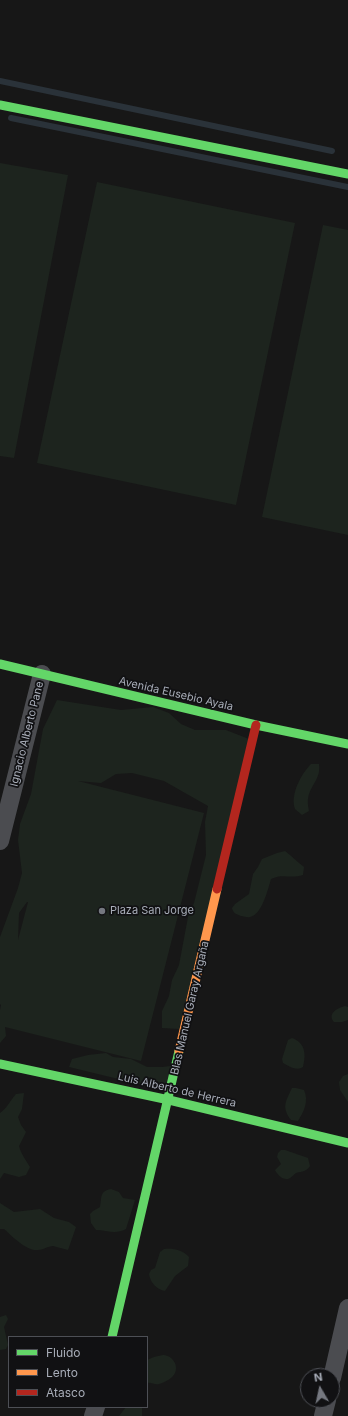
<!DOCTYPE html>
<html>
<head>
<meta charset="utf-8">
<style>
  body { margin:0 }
  #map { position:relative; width:348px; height:1416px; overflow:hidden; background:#171717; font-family:Inter,sans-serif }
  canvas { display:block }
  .legend { position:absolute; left:8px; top:1336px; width:140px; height:72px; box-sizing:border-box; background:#111113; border:1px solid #4d4f55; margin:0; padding:5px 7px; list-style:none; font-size:12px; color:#a8adb8 }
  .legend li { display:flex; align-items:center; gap:8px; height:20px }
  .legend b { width:20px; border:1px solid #4d4f55 }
  .north { position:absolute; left:300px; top:1368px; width:40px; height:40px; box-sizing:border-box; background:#111113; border:1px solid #4d4f55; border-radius:50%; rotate:351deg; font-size:11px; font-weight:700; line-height:16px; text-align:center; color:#a8adb8 }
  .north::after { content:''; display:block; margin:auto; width:14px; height:18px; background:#757880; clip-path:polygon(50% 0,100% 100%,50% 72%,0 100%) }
</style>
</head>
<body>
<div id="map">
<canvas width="348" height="1416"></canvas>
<ul class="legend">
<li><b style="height:5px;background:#63d668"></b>Fluido</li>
<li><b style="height:5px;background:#ff974d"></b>Lento</li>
<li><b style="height:5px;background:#b3261e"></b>Atasco</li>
</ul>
<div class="north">N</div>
</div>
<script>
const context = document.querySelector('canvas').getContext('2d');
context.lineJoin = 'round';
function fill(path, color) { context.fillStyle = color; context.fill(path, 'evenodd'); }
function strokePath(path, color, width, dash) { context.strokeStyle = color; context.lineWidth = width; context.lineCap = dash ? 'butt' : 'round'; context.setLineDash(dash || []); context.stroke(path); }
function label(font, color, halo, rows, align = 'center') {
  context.font = font + ' Inter,sans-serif'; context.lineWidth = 3.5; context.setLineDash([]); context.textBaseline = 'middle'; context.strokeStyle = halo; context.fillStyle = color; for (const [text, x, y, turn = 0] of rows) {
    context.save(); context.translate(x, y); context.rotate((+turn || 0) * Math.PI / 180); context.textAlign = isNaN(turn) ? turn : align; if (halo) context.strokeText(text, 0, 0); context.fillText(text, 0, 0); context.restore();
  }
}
const green = new Path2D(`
  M0 163 68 175 14 458 0 456Z
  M97 182 295 223 236 505 37 463Z
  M323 225 348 230V535L262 517Z
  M57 700 121 710 153 707 169 713 181 724 195 730H226L254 741 179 1029 162 1028V1011L169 996 172 980 179 965 188 917 194 903 206 855 205 822 208 806 164 781 132 773 116 774 101 783 78 781 204 813 141 1061 5 1027 6 1036 0 1043V1010L1 1005 0 1004V937L18 888 22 873 18 840 20 824 31 794 43 729ZM27 902H28L18 940 19 913Z
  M311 764H319C321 777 313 783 309 794 307 800 308 806 309 811L302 815C300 813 297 811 295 809 290 795 301 774 311 764Z
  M285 851C292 856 297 862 304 867L303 875C290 879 283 873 271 879 268 889 262 915 250 917 247 918 244 916 241 916 236 914 233 913 232 908L235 904 249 894 253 874 258 867 262 859 277 853Z
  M345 1006 348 1007V1020L342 1022H334C327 1014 337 1008 345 1006Z
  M292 1038C306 1043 306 1055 303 1067 297 1071 290 1067 283 1063L282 1059 288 1040Z
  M106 1053 113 1057 131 1059 147 1067H162L179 1065 168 1091 69 1067 72 1059 88 1055Z
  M348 1074V1102L340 1090 339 1082 343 1076Z
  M292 1088H296L304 1090C309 1102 304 1111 298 1121L291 1120C281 1107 286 1101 292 1088Z
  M24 1093 22 1109 18 1117 21 1125 26 1132 19 1146C21 1154 26 1160 30 1167L26 1175 19 1177 4 1173 0 1179V1113C7 1108 10 1101 16 1094Z
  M281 1150H285L308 1158 310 1166C306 1172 303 1171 296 1173 293 1175 291 1178 288 1179 282 1180 277 1174 275 1170L281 1164 277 1157 278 1153Z
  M111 1189 119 1192 123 1198 135 1200 126 1229C115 1235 107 1230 96 1230L91 1223 90 1214 93 1211 100 1207C102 1198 99 1191 111 1189Z
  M0 1203 14 1212 40 1209 54 1218 69 1222 76 1227 68 1250C63 1249 58 1247 53 1246 48 1246 43 1250 38 1250 26 1251 12 1236 4 1229H0Z
  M164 1249C173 1248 183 1250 189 1257L188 1266 175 1276 165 1291C157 1290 150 1282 149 1274L151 1270 155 1268 160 1252Z
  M6 1315 8 1319 4 1327 8 1345 6 1349 0 1350V1317Z
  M163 1355C171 1355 179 1364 175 1373 173 1378 165 1382 159 1384 155 1385 151 1382 147 1383V1360L154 1357Z
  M126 1407H142V1416H119Z`);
const stream = new Path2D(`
  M0 81 332 151
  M11 118 348 187`);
const street = new Path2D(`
  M0 841 42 674
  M332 1378 348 1308
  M93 1416 96 1407
  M323 1416 327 1400`);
const fast = new Path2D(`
  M0 105 348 174
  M0 664 256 725 348 744
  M0 1064 169 1100 348 1143
  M112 1337 179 1051`);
const slow = new Path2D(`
  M179 1051 217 889`);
const jam = new Path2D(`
  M217 889 256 725`);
const markers = [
  [102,911,4,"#757880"]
];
const streetNames = [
  ["Avenida Eusebio Ayala",176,694,13],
  ["Ignacio Alberto Pane",27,734,-76],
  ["Blas Manuel Garay Argaña",190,1008,-77],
  ["Luis Alberto de Herrera",177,1090,13]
];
const poiNames = [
  ["Plaza San Jorge",110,911]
];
fill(green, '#1d241e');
strokePath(stream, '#2a3239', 6);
strokePath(street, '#4b4c50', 18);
strokePath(fast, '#63d668', 9);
strokePath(slow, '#ff974d', 9);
strokePath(jam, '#b3261e', 9);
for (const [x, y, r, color] of markers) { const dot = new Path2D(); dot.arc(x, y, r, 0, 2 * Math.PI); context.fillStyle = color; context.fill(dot); strokePath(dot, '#111113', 1.5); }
label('11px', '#a8adb8', '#111113', streetNames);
label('11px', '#a8adb8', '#111113', poiNames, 'left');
</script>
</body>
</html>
